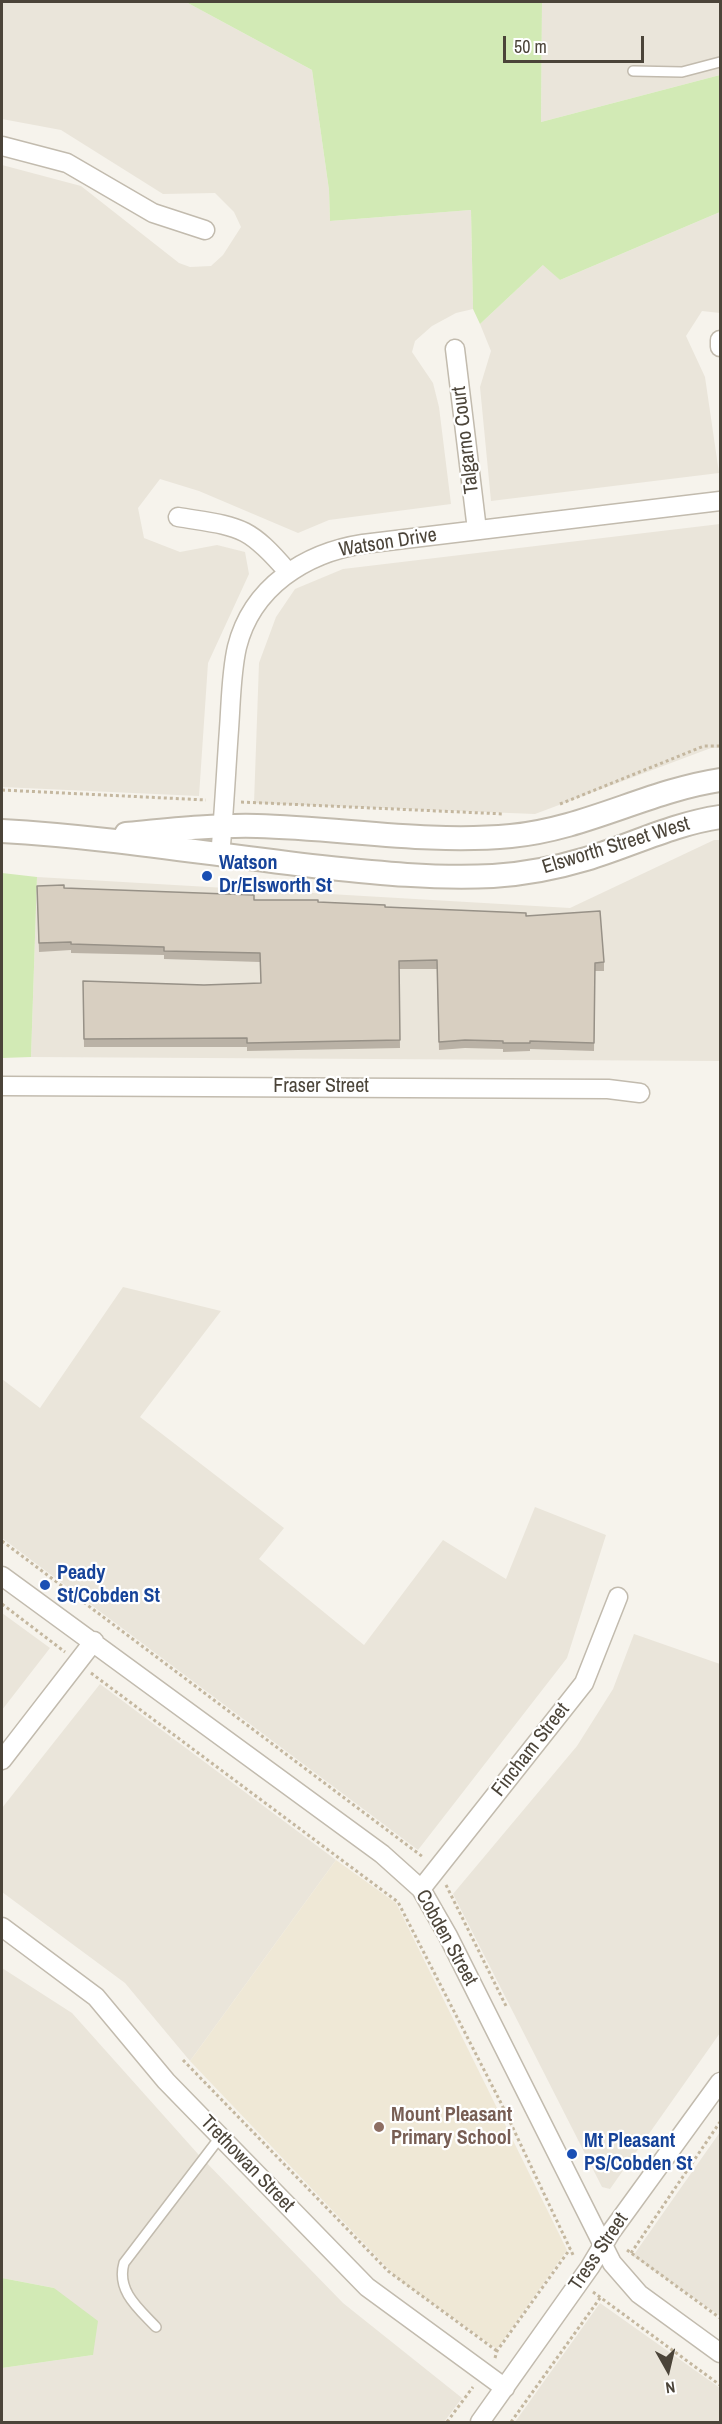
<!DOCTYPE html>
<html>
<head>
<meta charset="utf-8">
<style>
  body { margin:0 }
  #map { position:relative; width:722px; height:2424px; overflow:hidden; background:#f6f3ec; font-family:"Archivo Narrow",sans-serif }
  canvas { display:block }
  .frame { position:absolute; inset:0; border:3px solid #4b4439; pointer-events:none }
  .north { position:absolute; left:638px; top:2340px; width:60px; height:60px; -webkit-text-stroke:4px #fff; paint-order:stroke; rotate:172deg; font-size:16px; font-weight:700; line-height:24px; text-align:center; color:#4b4439 }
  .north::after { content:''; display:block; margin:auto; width:21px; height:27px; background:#4b4439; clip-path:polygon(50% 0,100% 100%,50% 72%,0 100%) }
  .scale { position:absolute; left:503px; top:36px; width:141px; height:27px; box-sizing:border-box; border:3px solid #4b4439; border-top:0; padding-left:8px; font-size:18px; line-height:21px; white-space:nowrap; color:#4b4439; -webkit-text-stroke:4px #fff; paint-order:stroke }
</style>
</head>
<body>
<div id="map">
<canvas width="722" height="2424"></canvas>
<div class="frame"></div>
<div class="north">N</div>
<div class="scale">50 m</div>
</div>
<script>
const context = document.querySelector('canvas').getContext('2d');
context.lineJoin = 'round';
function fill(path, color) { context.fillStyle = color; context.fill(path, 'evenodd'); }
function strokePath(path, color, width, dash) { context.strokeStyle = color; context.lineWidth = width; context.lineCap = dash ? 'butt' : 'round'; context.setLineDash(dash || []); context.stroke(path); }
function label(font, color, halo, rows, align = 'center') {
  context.font = font + ' "Archivo Narrow",sans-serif'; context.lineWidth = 4.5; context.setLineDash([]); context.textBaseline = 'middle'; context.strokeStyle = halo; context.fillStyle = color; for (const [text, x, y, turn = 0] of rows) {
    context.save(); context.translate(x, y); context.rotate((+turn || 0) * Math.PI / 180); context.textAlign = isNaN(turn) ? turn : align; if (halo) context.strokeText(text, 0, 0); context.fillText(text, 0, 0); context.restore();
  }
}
const residential = new Path2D(`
  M2 2H186L312 70 329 190 330 221 471 210 473 309 456 313 432 326 415 341 412 352 433 383 439 407 451 504 329 520 298 533 199 491 160 479 138 508 144 538 180 552 217 545 245 552 249 574 208 663 199 796 2 787V165L81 186 179 263 190 267 211 266 223 255 241 227 234 212 215 193 163 194 61 130 2 119Z
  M542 2H720V75L541 122Z
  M720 212V313L702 311 686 336 705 377 719 473 491 501 480 387 491 351 480 324 544 264 560 280Z
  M720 524V748H711L535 814 254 803 259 663 276 617 295 589 343 569Z
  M714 840H720V1061L31 1057 37 877 570 908Z
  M123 1287 221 1311 140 1417 284 1528 259 1559 364 1645 443 1540 506 1579 535 1507 606 1535 567 1658 418 1850 2 1538V1379L40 1408Z
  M2 1613 50 1648 2 1710Z
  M634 1634 720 1664V2033L610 2189 602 2187 453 1894 577 1746 613 1689Z
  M100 1684 336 1860 190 2061 125 1983 2 1892V1808Z
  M2 1968 72 2013 198 2154 343 2303 462 2398 444 2422H2V2368L93 2355 54 2288 2 2278Z
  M720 2132V2316L633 2256Z
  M600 2303 720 2388V2422H515Z`);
const education = new Path2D(`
  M336 1860 396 1903 567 2250 497 2349 397 2278 190 2061Z`);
const green = new Path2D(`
  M186 2H542L541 122 720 75V212L560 280 543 265 480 324 473 309 471 210 330 221 329 190 312 70Z
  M2 873 37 877 31 1057 2 1058Z
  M2 2278 54 2288 98 2321 93 2355 2 2368Z`);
const path = new Path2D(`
  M2 790 206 800
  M241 802 504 814
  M560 804 704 746H720
  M2 1541 423 1857
  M2 1604 65 1652
  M91 1673 398 1902 502 2105 574 2257
  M446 1885 506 2006
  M183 2060 388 2271 497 2351
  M627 2250 720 2318
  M631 2253 720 2122
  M593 2292 720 2385
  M495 2358 497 2351 570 2249
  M447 2422 473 2387
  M511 2422 600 2298`);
const service = new Path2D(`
  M633 71 682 72 720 62
  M156 2327C139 2309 116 2291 124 2263L221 2136`);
const minor = new Path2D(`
  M2 146 67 163 153 213 205 230
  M720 340V347
  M455 349 477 530
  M178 517C239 527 247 524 288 572
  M220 856C224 814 226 771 229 729 231 702 231 673 237 647 252 587 305 553 363 544L720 501
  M2 1086 608 1089 640 1093
  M2 1576 382 1854 421 1889 448 1936 612 2263 639 2294 720 2353
  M2 1760 94 1641
  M421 1889 584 1683 618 1597
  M2 1927 96 1997 166 2081 367 2287 505 2388
  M480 2422 590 2267 611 2232 720 2082`);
const tertiary = new Path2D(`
  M2 831C109 837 214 855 321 867 378 873 435 879 493 876 524 874 556 868 586 859 632 845 673 824 720 817
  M126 834C169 830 213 825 257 826 341 828 427 844 511 836 585 829 648 791 720 780`);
const wall = new Path2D(`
  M37 886 254 900 318 902 526 916 604 962V971H595L594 1051 530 1049V1051L503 1052V1049L465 1048 439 1050 437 969H399L400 1048 247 1051V1047H84L83 981 204 985 261 983 260 962 164 959V955L71 953V950L39 952Z`);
const building = new Path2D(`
  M64 885V888L254 895V900H318V902L385 905V907L526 913V916L600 911 604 962 595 963 594 1043 530 1041V1043H503V1041L465 1040 439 1042 437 960 399 961 400 1040 247 1043V1038L84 1039 83 981 204 985 261 983 260 953 164 951V947L71 944V942L39 943 37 886Z`);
const markers = [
  [207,876,6,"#1a4fb4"],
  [45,1585,6,"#1a4fb4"],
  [379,2127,6,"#8d6e63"],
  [572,2154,6,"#1a4fb4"]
];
const streetNames = [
  ["Talgarno Court",466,440,-97],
  ["Watson Drive",388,543,-9],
  ["Elsworth Street West",616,846,-17],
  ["Fraser Street",321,1087],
  ["Fincham Street",531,1750,-52],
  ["Cobden Street",446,1938,61],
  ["Trethowan Street",247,2164,46],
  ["Tress Street",599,2252,-56]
];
const transitNames = [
  ["Watson",219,864],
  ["Dr/Elsworth St",219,887],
  ["Peady",57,1574],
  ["St/Cobden St",57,1597],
  ["Mt Pleasant",584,2142],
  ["PS/Cobden St",584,2165]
];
const educationNames = [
  ["Mount Pleasant",391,2116],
  ["Primary School",391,2139]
];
fill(residential, '#eae5da');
fill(education, '#efe8d6');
fill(green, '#d2eab5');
strokePath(service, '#c2bbae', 12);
strokePath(minor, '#c2bbae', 21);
strokePath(tertiary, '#c2bbae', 26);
strokePath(path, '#c4b79f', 3, [3, 3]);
strokePath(service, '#fff', 9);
strokePath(minor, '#fff', 18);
strokePath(tertiary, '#fff', 22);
fill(wall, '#bab2a6');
fill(building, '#d8cfc1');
strokePath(building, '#979187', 1.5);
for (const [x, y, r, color] of markers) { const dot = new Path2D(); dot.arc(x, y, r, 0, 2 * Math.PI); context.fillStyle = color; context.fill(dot); strokePath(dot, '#fff', 2); }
label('20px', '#4b4439', '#fff', streetNames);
label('bold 20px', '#164399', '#fff', transitNames, 'left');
label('bold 20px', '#785e54', '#fff', educationNames, 'left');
</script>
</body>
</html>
